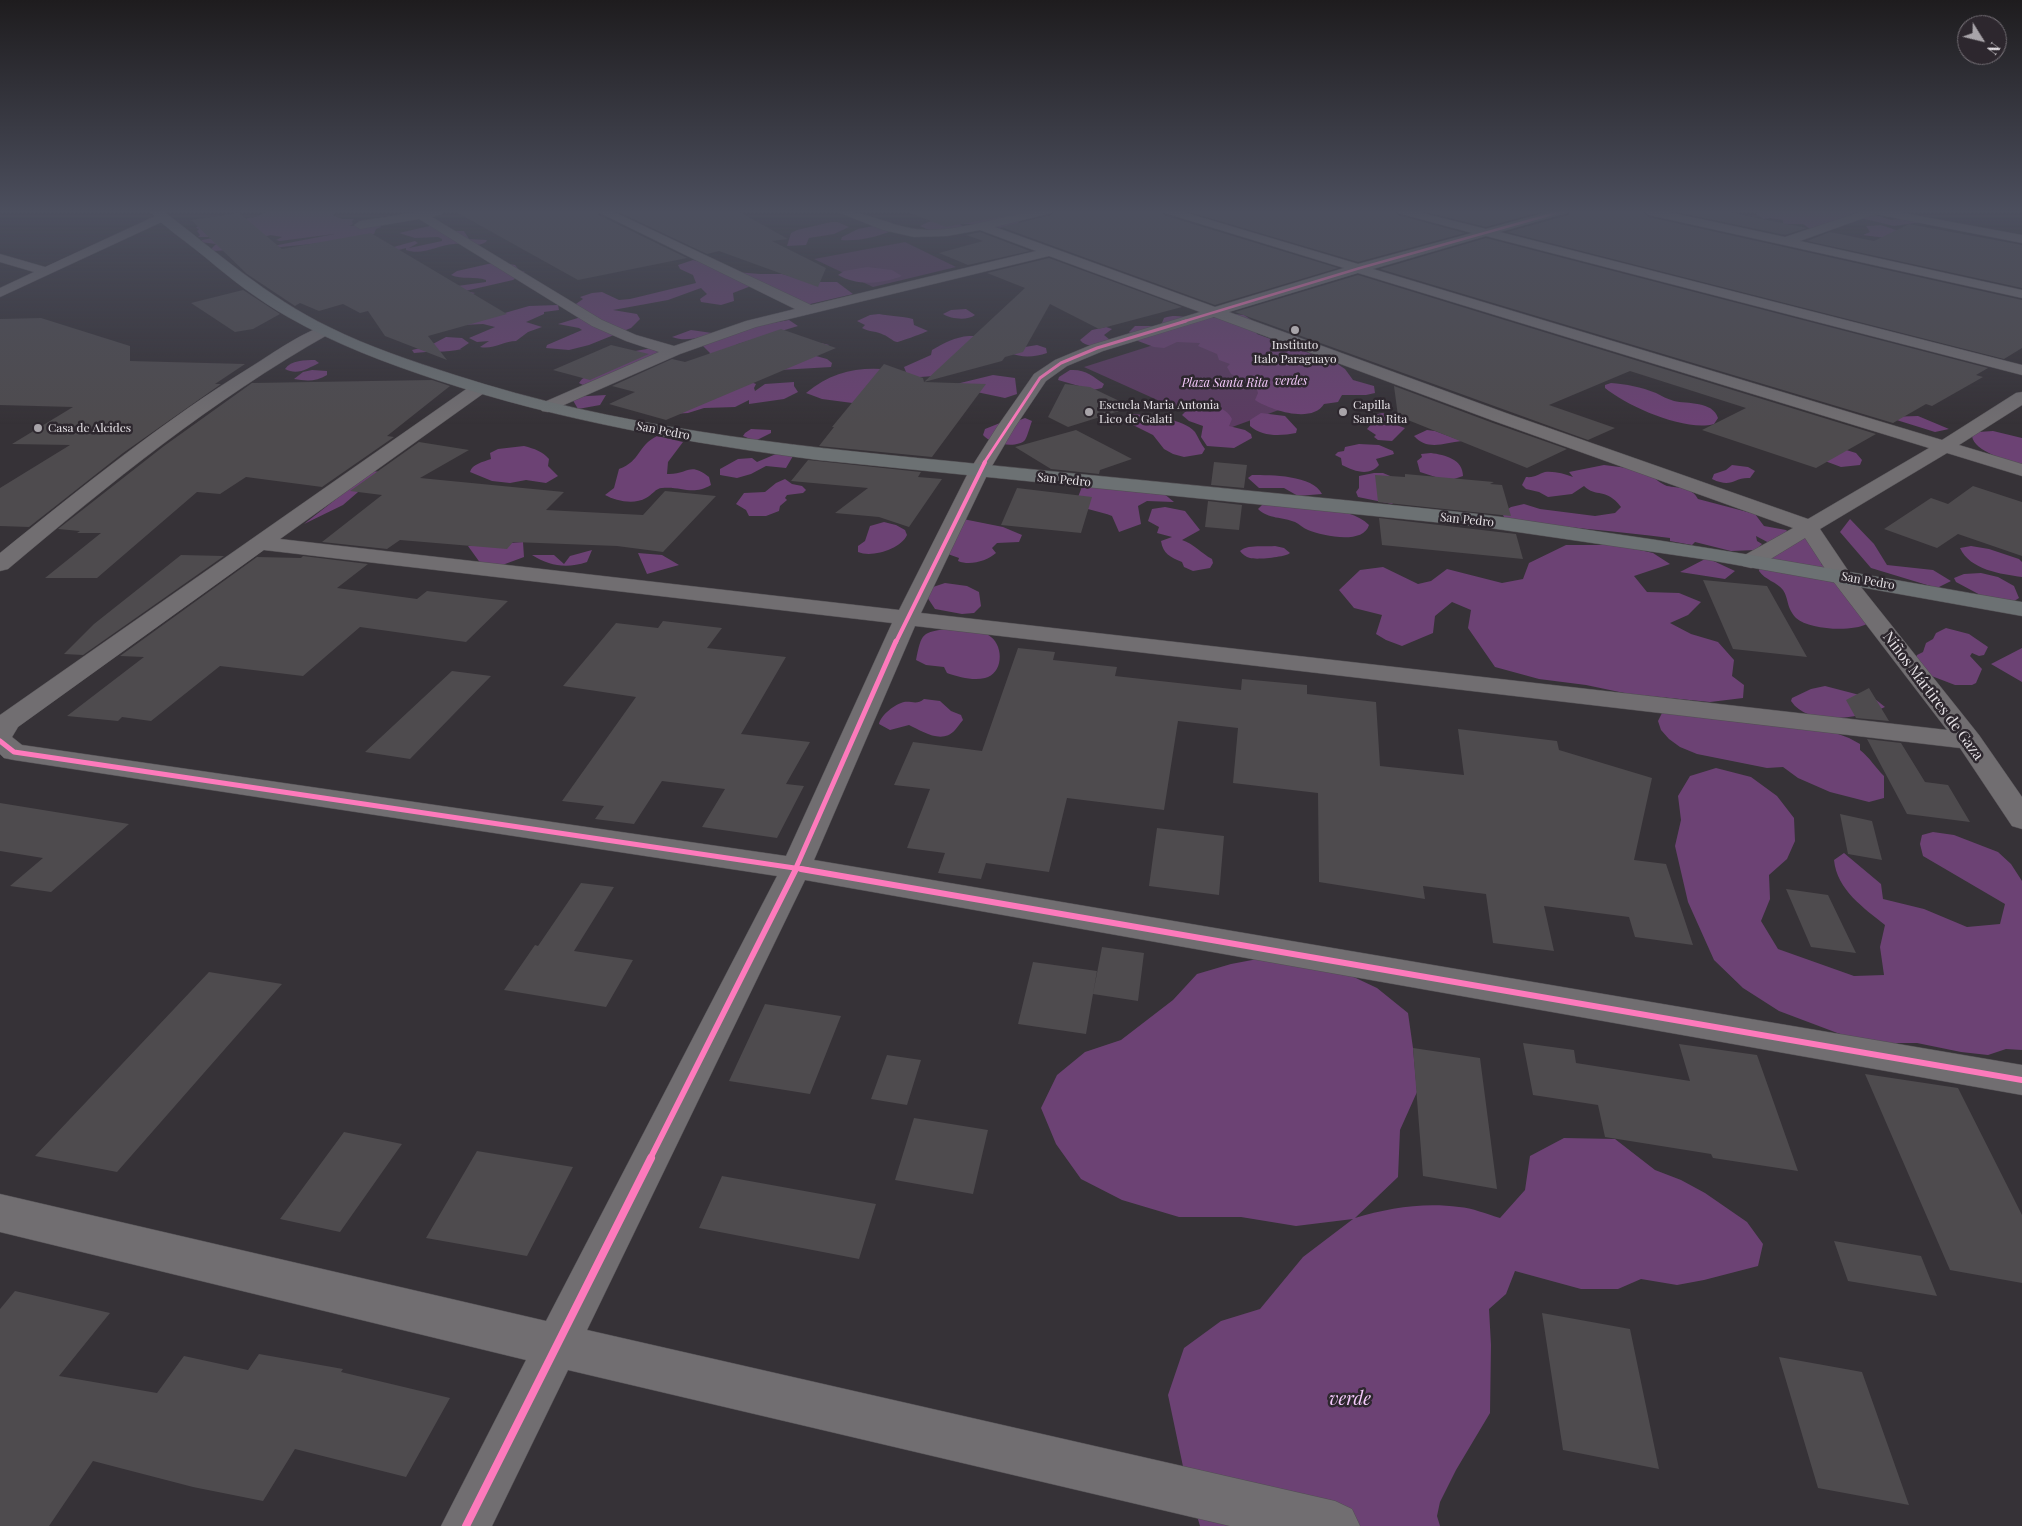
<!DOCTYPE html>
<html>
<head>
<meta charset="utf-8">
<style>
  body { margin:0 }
  #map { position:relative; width:2022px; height:1526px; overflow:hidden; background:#363237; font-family:"Playfair Display",serif }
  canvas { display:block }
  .north { position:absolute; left:1957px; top:15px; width:50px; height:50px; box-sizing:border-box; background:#2d272e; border:1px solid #777278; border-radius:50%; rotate:126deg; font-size:14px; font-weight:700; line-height:20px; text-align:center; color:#e6e2e6 }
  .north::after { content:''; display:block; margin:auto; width:18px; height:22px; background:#a8a4a9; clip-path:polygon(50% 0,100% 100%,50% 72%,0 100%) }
</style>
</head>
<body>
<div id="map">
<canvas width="2022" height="1526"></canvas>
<div class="north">N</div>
</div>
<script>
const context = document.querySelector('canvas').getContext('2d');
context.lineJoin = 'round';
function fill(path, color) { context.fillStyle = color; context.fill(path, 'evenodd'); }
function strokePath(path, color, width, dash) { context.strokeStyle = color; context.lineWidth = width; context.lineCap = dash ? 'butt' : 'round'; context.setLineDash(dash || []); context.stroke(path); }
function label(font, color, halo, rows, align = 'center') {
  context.font = font + ' "Playfair Display",serif'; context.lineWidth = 5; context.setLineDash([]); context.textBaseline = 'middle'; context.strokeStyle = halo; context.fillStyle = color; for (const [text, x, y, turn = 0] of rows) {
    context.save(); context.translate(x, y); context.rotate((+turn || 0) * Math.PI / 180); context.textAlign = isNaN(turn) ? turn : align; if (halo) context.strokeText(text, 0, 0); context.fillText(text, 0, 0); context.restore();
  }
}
const green = new Path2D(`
  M905 242 956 267 873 287 814 259Z
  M1204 329 1350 384 1224 430 1084 367Z`);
const forest = new Path2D(`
  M269 211H337L333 215 342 219H354L352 221 353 224 349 226 379 224 381 227 376 229 374 234C341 242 307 244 273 248V246L334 234 280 241 276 240 282 237 270 235 231 250 213 251 211 249 216 244 200 242 202 240 218 237H198L200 235 197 231 199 229 196 228 198 226 255 217Z
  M975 211H1030L1034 214 1018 222 1020 224 999 228 992 224H960L964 227 931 231 920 226 928 222Z
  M1763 211H1858C1840 220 1827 223 1810 229L1803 224H1815H1783V220L1770 218 1763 219 1756 214Z
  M1873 214 1891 220 1912 218 1933 224 1915 223 1894 226 1856 217Z
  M831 222H838L849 227 834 234 809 238 806 245 787 246 791 233 797 230Z
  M438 224 450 231H464L469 239 487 240 486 242C476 248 465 243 454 244 438 245 422 256 406 250V248L395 251 390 248 415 241 418 243 409 248 442 241V239L438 237 415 238 399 233Z
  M1881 225 1899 231 1893 239 1863 235 1870 232 1866 226Z
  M873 226 888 227 889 230V232C872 238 859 241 841 240L842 237 858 229Z
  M693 260 712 265 724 271 760 274H782L815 282H837L853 294 806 305 751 286 733 293 734 301 721 305 701 302 700 299 707 294 701 288 668 300 613 310 637 314 640 319 631 328 589 345 569 350 546 348 547 345 582 330 579 328 558 324 591 314 581 312 573 306 583 299 580 297 592 293 602 292 619 300 630 299 696 283 693 275 680 269 678 265Z
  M497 262 515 265 519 270 525 272 513 280 465 291 475 293C460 300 445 301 430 304 414 307 396 319 381 306L384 303 412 296 398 289 421 283H434L443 288 486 282V280C475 276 462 280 451 275L457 271Z
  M867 267 892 270 902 276C882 284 857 286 838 275L844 271Z
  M558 305 559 310 544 312V314L526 322 542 327 528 332 516 341C504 341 493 350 480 347L489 341 477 342 469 338 495 327 483 324 463 325 529 306Z
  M966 309 975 315C967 321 951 319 943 314L951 310Z
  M879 314C890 316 902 316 913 319L914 325 928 331C921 334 899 342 897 342 892 341 888 336 884 335 877 331 869 332 862 328L865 325 857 321 870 315Z
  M1234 314 1244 315 1253 321 1257 334 1336 363 1345 369 1353 380 1374 386 1375 393 1366 395H1342L1338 402 1324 404C1312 424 1270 410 1255 400L1258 393 1256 386 1231 374 1227 367 1230 364 1219 360 1217 354 1198 346 1200 343 1177 342 1164 348 1154 347 1130 338 1132 335 1129 332 1135 326H1153L1172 330 1162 323 1164 318C1175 314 1182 317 1193 318 1205 320 1221 316 1234 314Z
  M789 320 798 326 738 344 704 363 710 353 703 346 750 327Z
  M1106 327 1112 329 1104 335 1110 340C1100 343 1088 350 1080 340L1092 330Z
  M691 330 712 333C699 338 686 342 672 337Z
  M969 336H977L934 376 920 377 860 404 822 399 806 393C836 368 868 365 906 372L904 367 931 355 932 350C944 343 955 337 969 336Z
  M446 337 462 338 469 343 460 349H462C445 353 430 351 414 353L412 350 429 346Z
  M821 343 829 345 816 356 827 359 832 363 831 367 780 370Z
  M1037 345 1046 348 1047 353C1035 357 1022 358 1010 353L1025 347Z
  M653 348 663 352 583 385 579 383 582 379 635 351Z
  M315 360 319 363C308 368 298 376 285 369 291 360 305 360 315 360Z
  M312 370 327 371V375C316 382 306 381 294 379L303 372Z
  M1070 370C1086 369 1092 376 1104 384L1102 388 1093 390 1058 380 1059 377Z
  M993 375 1015 378 1017 394 1005 398 948 386Z
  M748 381 756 384 754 388 755 391 765 384 794 382V386L798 392 784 399 749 404V400L735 407 704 408 688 413 672 414Z
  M1611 383C1626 384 1641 387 1656 393 1662 396 1667 399 1674 401 1687 404 1713 401 1718 418L1714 424C1685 432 1627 406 1605 388V385Z
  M606 395 600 405 578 409 571 397Z
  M1199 405C1211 406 1226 406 1232 419L1229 426 1245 430 1251 434 1252 438 1234 448 1207 446 1201 437 1203 426 1189 421 1182 415 1188 409Z
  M1261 413 1285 416 1297 429 1296 433C1281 436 1262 437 1250 426V420Z
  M1382 413 1389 414 1391 418 1388 422 1405 428 1392 441 1378 440 1374 437 1376 435 1367 429 1373 422 1362 418Z
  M1135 414C1152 417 1183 418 1195 432 1198 437 1201 444 1205 449L1202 454 1184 457 1173 454 1164 449 1153 435 1127 422 1128 419 1127 415Z
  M1918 416 1949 429 1935 432 1887 417Z
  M1025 418 1032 421C1030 426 1028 435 1025 440 1017 449 990 444 983 435L985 429 1000 423H1012Z
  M751 429 771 430V433L755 441 743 436 745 433Z
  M1427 430 1435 431 1462 441C1444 443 1427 451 1414 436Z
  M1993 431 2022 438V464C2009 461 1974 452 1972 436L1978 432Z
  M657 436 683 442 668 462 667 474C688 475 689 461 709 477L711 485C692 496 682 486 662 488 656 488 652 495 646 498 634 505 616 501 605 495L614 488 619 469C641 461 637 446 657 436Z
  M1359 444 1379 445 1393 451 1394 454 1376 459 1379 465C1369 477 1354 471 1342 465L1341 458 1335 455 1338 452 1344 451 1345 447Z
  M524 446C535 449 542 451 549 459L548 466 558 476 546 483 526 480 510 483 492 481 470 472C472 464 483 462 491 459L490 453 498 449Z
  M1843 449 1856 453 1862 460 1860 465 1841 467 1817 458Z
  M1431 453C1445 455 1463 459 1463 476L1448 481 1420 472 1417 461 1422 457 1421 454Z
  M776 454 793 456 786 468 766 466 751 474 737 478 720 475V469L738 459 752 458 757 462Z
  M1604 465C1620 467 1635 468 1650 475 1655 478 1661 484 1667 486 1678 488 1692 487 1698 499L1755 514 1764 526 1786 530 1793 536H1805L1823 561 1821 564 1828 568 1867 624C1852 632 1809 630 1796 618 1786 607 1789 599 1783 590 1777 582 1765 580 1759 571L1760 564 1773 545 1756 536 1757 541 1762 544 1756 550 1731 551 1695 542 1692 545 1670 541V538C1615 531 1560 527 1505 519L1502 513 1511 507 1524 504 1540 509 1595 516 1615 513 1621 507C1606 487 1596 498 1584 486L1572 494 1548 497 1539 492 1526 489 1522 485 1526 477C1535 478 1538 474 1545 472 1555 471 1564 474 1573 477L1569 472Z
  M1732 465 1748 467 1755 471 1750 478C1733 477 1733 489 1712 479L1714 474 1726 470Z
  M372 471 399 474 365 486 343 505 304 524Z
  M1374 473H1383L1395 478 1397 500 1392 504 1358 497 1356 492 1359 488V476Z
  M1252 475C1271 475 1313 475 1322 494L1298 496 1284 488H1259L1248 478Z
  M785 479 792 484 802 486 806 490 803 493 787 495 785 498 787 500 780 506 779 511 766 516H749L746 510 736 504 744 493 765 492 776 483Z
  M1083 484 1163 493 1174 502 1147 501 1138 506 1141 524 1119 532 1112 516C1100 511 1087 510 1075 505Z
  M1263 504C1292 507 1349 504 1369 525 1363 545 1323 536 1308 530 1303 528 1299 524 1295 522 1283 517 1268 519 1258 509Z
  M1165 507 1185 511 1200 530 1182 540C1194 544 1201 553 1212 559L1213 563 1210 568 1193 571 1184 567 1182 562C1170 557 1163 554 1161 541L1172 537 1157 533 1159 527 1148 521 1152 509Z
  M963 519 1003 527 1022 535 1019 542 997 543 992 548 996 553C987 561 970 566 958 561L959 558 945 553Z
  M1850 519 1874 544 1887 565 1933 570 1951 581 1937 588 1871 568 1840 532Z
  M884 522 896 525 905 530 907 535C901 549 872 558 858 552V546L865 541 870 526Z
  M523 542 524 557 486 571 468 546Z
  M1566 545H1618L1653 553 1670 564 1634 576 1647 592 1679 593 1701 602 1688 615 1670 623 1691 634 1718 642 1734 660 1732 676 1744 685 1743 698 1710 702 1629 694 1586 685 1539 679 1495 667 1468 628 1471 610 1452 602 1435 616 1433 633 1402 646 1386 640 1376 634 1382 615 1354 608 1339 590 1360 570 1383 567 1418 584 1431 581 1447 569 1502 583 1523 579 1529 563Z
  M1275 546 1284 548 1290 553C1286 557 1257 560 1250 558 1246 557 1242 554 1240 551 1247 544 1264 547 1275 546Z
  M1971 546 1989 549 2019 559 2022 562V577C2001 574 1970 570 1960 548Z
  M592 550 587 562C566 569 550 566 532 555H554L564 564 570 556Z
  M638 553 662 555 679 565 647 574Z
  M1707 558 1735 571 1725 579 1680 572Z
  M1981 573 1998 577 2014 586 2019 598 2011 603 1984 597 1956 582 1954 578 1964 574Z
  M945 583 967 586 979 592 981 606 974 613 962 614 935 609 925 594 933 587Z
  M950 628C961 630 982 629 991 637 1004 647 1003 674 985 678 973 681 959 677 947 673L944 667 926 665 916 660C922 632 921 633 950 628Z
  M1946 628 1969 634 1988 647 1984 655 1979 656 1972 653 1970 656 1982 669 1976 683 1972 685H1955L1929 675 1915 660 1917 655 1923 652 1926 643 1933 639 1936 633Z
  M2022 648V682L1991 664Z
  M1825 686 1875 699 1885 707C1860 718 1809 728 1791 701L1792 698 1811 689Z
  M924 699 940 701 951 711 961 715 963 720C960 723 958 727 955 730 942 745 922 731 909 725L890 730 879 724C881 715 895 704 904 702 912 701 917 705 924 699Z
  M1662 713 1830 731 1849 738 1860 744V750C1870 758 1875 767 1884 776V798L1869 802 1830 792 1798 778 1783 767 1767 768 1697 754 1680 747 1669 739 1661 730 1658 721Z
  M1716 768 1751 777 1777 796 1794 818 1795 841 1787 859 1769 875 1770 899 1761 921 1778 949 1854 976 1884 975 1880 947 1885 925C1864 908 1837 890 1834 860L1844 853 1881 884 1883 899 1924 909 1967 927 2000 924 2005 904 1923 856 1920 844 1922 835 1933 832 1954 835 1998 852 2011 864 2022 881V1050L2006 1049 1988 1055 1961 1052 1917 1043H1884L1848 1037 1779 1011 1743 988 1714 960 1688 902 1675 846 1681 820 1678 796 1690 776Z
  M1268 957 1341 971 1377 988 1408 1013 1413 1048 1417 1092 1400 1130 1398 1177 1355 1218C1388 1208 1424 1202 1459 1207 1472 1208 1487 1214 1500 1218L1525 1190 1530 1156 1564 1138 1615 1139 1655 1170 1681 1180 1705 1193 1747 1222 1763 1244 1758 1266 1704 1280 1677 1285 1641 1279 1618 1289H1581L1515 1271 1506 1294 1489 1309 1491 1345 1490 1413 1456 1470 1440 1502 1437 1516 1440 1526H1200L1185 1476 1168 1395 1184 1348 1221 1321 1260 1309 1303 1257 1353 1219 1296 1226 1241 1217H1179L1122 1200 1081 1179 1056 1144 1041 1108 1057 1075 1085 1052 1121 1040 1173 1000 1197 974 1231 964Z`);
const building = new Path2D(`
  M454 211H596L599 215 687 258 578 280Z
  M616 211H738L788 239 772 241 826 268 818 287 719 251 707 254Z
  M910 211H1032L946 227 910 213Z
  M1055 211H1161L1164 215 1338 268 1215 305 1001 227 1051 215Z
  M1185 211H1394L1398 215 1465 233 1358 262Z
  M1420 211H1545L1486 227Z
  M1571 211H1641L1649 217 2022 300V348L2004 359 1507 232 1568 215Z
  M1670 211H1724L1807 228 1785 235Z
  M239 213 282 249 371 233 507 314 428 336 447 360 385 336 368 311 360 313 343 304 319 311 300 303 295 306 247 274 191 220Z
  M1909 224 2022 245V288L1807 241 1830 232 1874 241Z
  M980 232 1030 251 968 265 939 253 983 241 966 235Z
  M1486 238 1988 368 1976 375 1983 377 1932 406 1926 404 1893 423 1380 269Z
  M1049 258 1182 307 1099 329 1050 304 1023 352 1005 357 1002 361 924 382 986 384 932 457 819 446 834 427H832L884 364 923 378 924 382 1025 288 987 273Z
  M1358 275 1876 434 1816 468 1702 430 1746 408 1630 371 1549 405 1615 428 1588 440 1235 312Z
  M243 290 280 314 253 329 235 332 191 303Z
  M41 318 130 346V361L245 364 215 384H221L123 453 29 527 0 526V488L70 445 12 444 73 407 0 405V319Z
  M781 329 836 348 666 420 609 404 635 392 612 386 672 359 685 362Z
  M611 345 649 354 590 380 553 370Z
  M432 380 450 386 387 436 394 437 322 487 246 477 220 494 197 492 97 578H45L101 533H77L80 531 58 529 164 446 252 383Z
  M1065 384 1090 387 1132 407 1068 427 1048 417Z
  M1394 386 1493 423 1567 449 1527 468 1398 416Z
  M1076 430 1132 459 1100 470 1099 474 1051 469 1015 447Z
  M419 442 469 450 420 478 564 492 546 510 643 515 665 491 716 496 663 552 617 546 513 542 507 549 400 540 387 549 322 542 382 495 350 491Z
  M808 460 921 472 918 477 942 479 909 527 879 517 835 513 868 488 791 481Z
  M1214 462 1247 465 1244 488 1211 485Z
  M1405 474 1494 482 1490 484 1502 485 1511 516 1378 502 1375 475 1405 477Z
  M1973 486 2022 502V556L1958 534 1937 548 1884 529 1931 498 1948 504Z
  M1017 488 1092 497 1081 533 1001 525Z
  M1208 501 1242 505 1239 530 1205 527Z
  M1379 518 1516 534 1523 559 1382 545Z
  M181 555 224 556 83 655 64 654 94 624Z
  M303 556 368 564 337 588 417 599 427 591 508 601 466 642 360 627 303 676 220 666 151 721 122 717 118 721 67 716 144 657 120 656 257 557 301 558Z
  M1703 580 1767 586 1807 657 1733 649Z
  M663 621 722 628 707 648 786 657 741 734 810 742 786 784 804 786 777 838 702 827 725 789 662 781 634 824 595 819 604 806 562 801 636 697 563 686 616 623 658 628Z
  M1018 648 1055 652 1053 660 1117 667 1115 676 1241 690 1242 679 1307 685V694L1376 702 1380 766 1464 775 1458 729 1557 741 1559 750 1652 778 1634 860 1666 864 1693 945 1635 937 1629 917 1544 906 1554 951 1493 943 1486 894 1423 886 1425 899 1319 882 1318 793 1233 783 1238 728 1178 721 1164 810 1067 798 1049 872 986 863 981 879 938 873 945 853 907 848 930 789 894 785 913 742 982 751Z
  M452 671 491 676 410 759 365 752Z
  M1869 688 1889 721 1856 718 1846 700Z
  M1867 739 1901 743 1925 782 1948 785 1970 822 1907 814Z
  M0 803 129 824 51 892 10 886 43 858 0 851Z
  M1840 814 1872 821 1882 860 1848 854Z
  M1157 828 1224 836 1219 895 1149 886Z
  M581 883 614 887 574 951 633 960 606 1007 504 990 535 945 538 946Z
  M1786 889 1828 895 1856 953 1811 947Z
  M1102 947 1144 953 1138 1001 1093 994Z
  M1033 962 1097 971 1086 1034 1018 1024Z
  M209 972 282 984 117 1172 35 1156Z
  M765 1004 841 1016 810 1094 729 1081Z
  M1523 1043 1574 1050 1576 1063 1690 1081 1679 1044 1757 1055 1798 1171 1713 1158 1711 1154 1605 1137 1598 1105 1533 1095Z
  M1413 1048 1480 1058 1497 1189 1423 1176Z
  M887 1055 921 1060 907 1105 871 1099Z
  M1865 1074 1958 1088 2022 1215V1283L1950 1270Z
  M914 1118 988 1130 973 1194 895 1180Z
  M344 1132 402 1144 340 1232 280 1219Z
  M477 1151 573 1167 527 1256 426 1238Z
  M722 1176 876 1204 859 1259 699 1228Z
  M1834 1241 1921 1256 1937 1296 1848 1281Z
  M15 1291 110 1313 59 1376 157 1393 184 1356 248 1370 259 1354 343 1369 341 1372 450 1398 406 1477 295 1449 263 1501 193 1487 93 1461 49 1526H0V1309Z
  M1542 1313 1630 1329 1659 1469 1563 1450Z
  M1779 1357 1862 1372 1909 1505 1818 1488Z`);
const minor = new Path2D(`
  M425 211H443L442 214 432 217 602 320 636 335 674 346 746 321 795 309 600 213 598 211H612L811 305 1036 251 980 230 947 236 914 237 883 230 840 213 838 211C870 211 893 229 928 230 971 230 1010 211 1053 211L1051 213 995 227 1215 307 1344 268 1165 213 1163 211H1180L1358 264 1472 233 1398 213 1396 211H1414L1486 229 1551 211H1569L1567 213 1500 232 2022 365V375L1486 236 1373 269 1942 440 2016 393 2022 392V405L1959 445 2022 464V476L1947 453 1820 529 1849 572 1979 735 2022 797V829L2012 826 1960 748 915 626 814 860 2022 1065V1095L805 880 587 1330 1335 1501 1352 1509 1360 1526H1230L568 1370 492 1526H441L526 1360 0 1232V1194L546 1321 777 876 14 760 4 758 0 754V715L472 385H484L486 389 484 393 280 539 899 610 969 471 997 427 1034 374 1055 360 1091 345 1200 312 1049 256 756 327 680 354 548 412 542 411 539 407 542 403 659 352 626 341 592 326 419 219 360 229 354 225 360 221ZM1358 273 1929 448 1808 519 1506 413 1229 312ZM1214 317 1494 421 1793 528 1743 556 1740 561 1743 566 1751 568 1759 566 1805 538 1833 581 1947 730 921 613 989 471 1015 427 1046 381 1067 366 1103 351ZM264 550 892 623 786 856 22 745 12 737 18 727Z
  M1643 211H1663L1785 237 1863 211H1892L2022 235V243L1875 214 1800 241 2022 290V298L1649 215Z
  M162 213 166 214 168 217 166 220 0 297V288L34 272 0 262V254L45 267Z
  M324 326 329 328 332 331 329 334C212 400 110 483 8 569L0 571V553C82 487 164 420 254 365 273 353 303 332 324 326Z`);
const major = new Path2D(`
  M150 211H163C217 252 267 297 329 327 369 347 412 361 455 375 615 427 782 445 949 461 1125 479 1302 495 1478 514 1520 519 1561 526 1602 532 1743 552 1882 578 2022 602V616L1709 560 1483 527 818 460C689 443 561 421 437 380 386 363 335 344 288 317 258 300 231 279 205 257 191 245 161 225 150 211Z`);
const cyclewayFar5 = new Path2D(`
  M1182 322 1360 268 1563 211`);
const cyclewayFar4 = new Path2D(`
  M984 463 1040 378 1061 363 1097 348 1186 321`);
const cyclewayFar3 = new Path2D(`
  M896 642 985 462`);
const cyclewayFar2 = new Path2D(`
  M0 741 14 752 808 870
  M795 870 896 641`);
const cyclewayFar1 = new Path2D(`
  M801 869 2022 1080
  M650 1159 796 869`);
const cycleway = new Path2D(`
  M466 1526 651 1158`);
const markers = [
  [1295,330,5,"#a8a4a9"],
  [1089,412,5,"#a8a4a9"],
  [1343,412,5,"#a8a4a9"],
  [38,428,5,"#a8a4a9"]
];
const farPoinames = [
  ["Instituto",1295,345,"center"],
  ["Italo Paraguayo",1295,359,"center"],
  ["Escuela Maria Antonia",1099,405],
  ["Lico de Galati",1099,419],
  ["Capilla",1353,405],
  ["Santa Rita",1353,419],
  ["Casa de Alcides",48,428]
];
const farParknames = [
  ["verdes",1291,381],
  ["Plaza Santa Rita",1225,383]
];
const farStreetnames = [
  ["San Pedro",663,431,11],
  ["San Pedro",1064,480,6],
  ["San Pedro",1467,520,6],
  ["San Pedro",1868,581,10]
];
const streetNames = [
  ["Niños Mártires de Gaza",1933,696,53]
];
const nearParknames = [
  ["verde",1350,1399]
];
fill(green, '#5b3b61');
fill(forest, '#6c4274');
fill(building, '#4e4b4e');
strokePath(minor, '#524f53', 1);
strokePath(major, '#524f53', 1);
fill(minor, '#716e71');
fill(major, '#6c7173');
strokePath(cyclewayFar5, '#fd7abc', 2.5);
strokePath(cyclewayFar4, '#fd7abc', 3);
strokePath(cyclewayFar3, '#fd7abc', 4);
strokePath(cyclewayFar2, '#fd7abc', 5);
strokePath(cyclewayFar1, '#fd7abc', 6);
strokePath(cycleway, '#fd7abc', 8);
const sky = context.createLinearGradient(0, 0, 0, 424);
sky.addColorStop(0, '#1e1c1e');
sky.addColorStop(0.5, '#4c4f5e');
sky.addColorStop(1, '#4c4f5e00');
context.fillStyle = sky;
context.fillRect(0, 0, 2022, 424);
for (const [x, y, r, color] of markers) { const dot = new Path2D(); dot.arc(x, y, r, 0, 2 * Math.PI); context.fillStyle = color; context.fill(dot); strokePath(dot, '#2d272e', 2); }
label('12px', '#e6e2e6', '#2d272e', farPoinames, 'left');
label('italic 12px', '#f7ccfe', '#2d272e', farParknames);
label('12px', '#e6e2e6', '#2d272e', farStreetnames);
label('15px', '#e6e2e6', '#2d272e', streetNames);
label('italic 18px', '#f7ccfe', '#2d272e', nearParknames);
</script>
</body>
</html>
